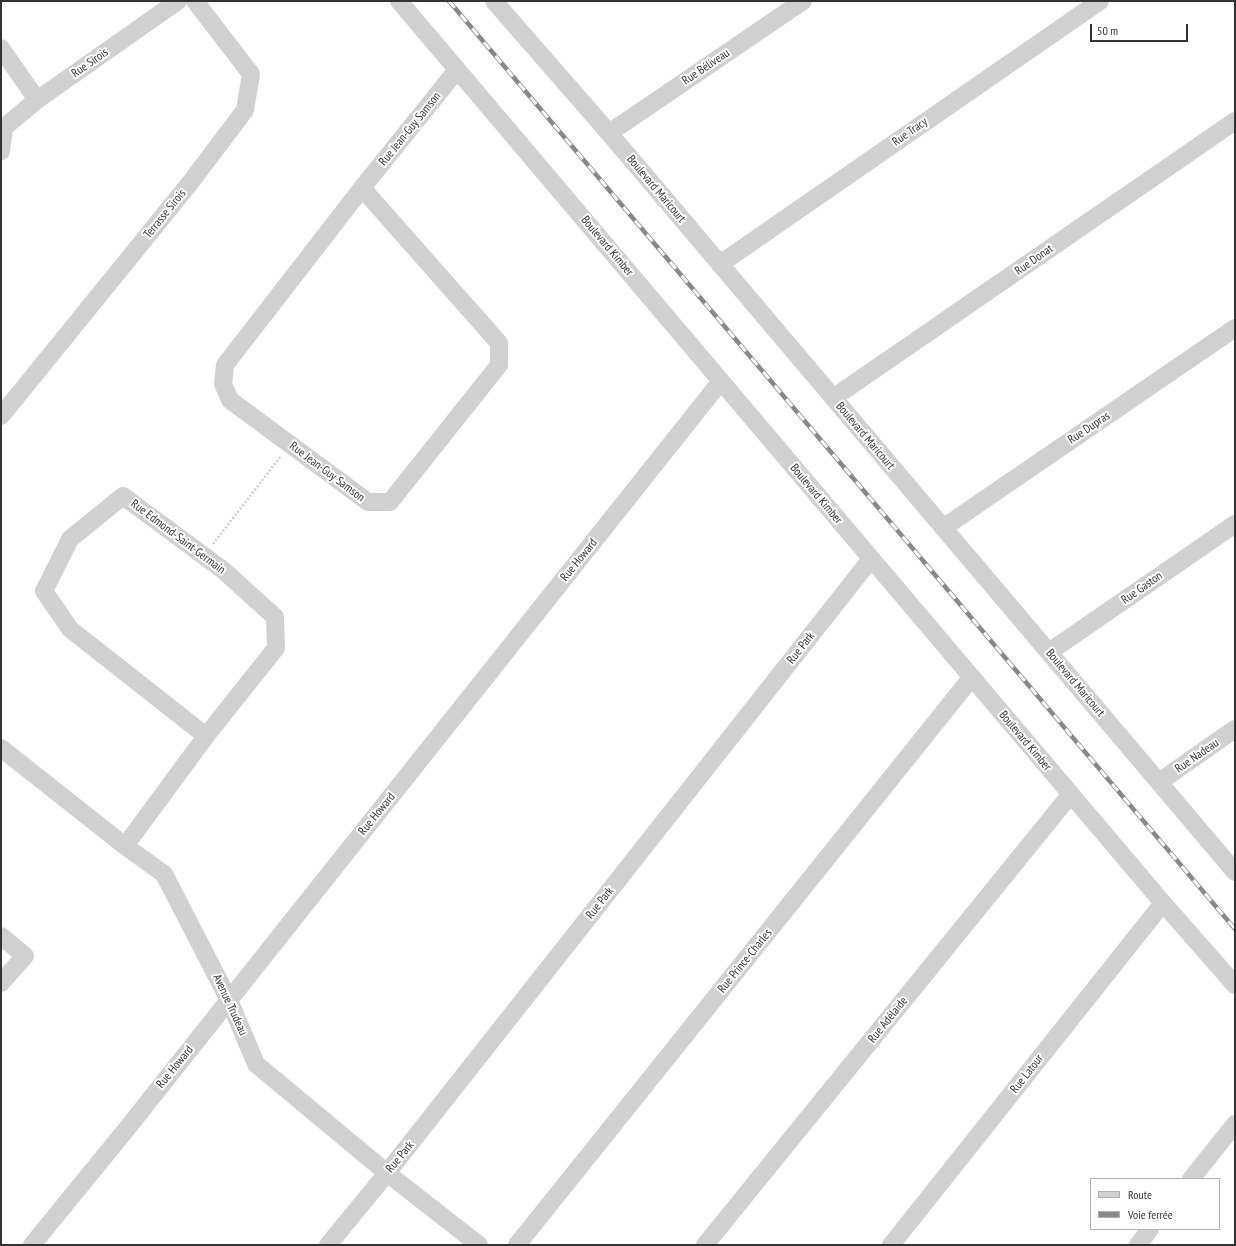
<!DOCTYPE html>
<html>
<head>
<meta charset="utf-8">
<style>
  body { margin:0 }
  #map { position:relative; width:1236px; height:1246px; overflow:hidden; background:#fff; font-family:"PT Sans Narrow",sans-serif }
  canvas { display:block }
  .frame { position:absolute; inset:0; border:2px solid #333; pointer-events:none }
  .legend { position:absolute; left:1090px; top:1178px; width:130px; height:52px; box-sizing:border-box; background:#fff; border:1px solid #adadad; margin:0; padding:5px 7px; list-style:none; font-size:12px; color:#333 }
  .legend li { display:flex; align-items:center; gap:8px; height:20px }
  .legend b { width:20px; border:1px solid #adadad }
  .scale { position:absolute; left:1090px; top:24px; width:98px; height:18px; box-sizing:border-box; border:2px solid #333; border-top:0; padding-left:5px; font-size:12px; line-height:14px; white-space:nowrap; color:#333; -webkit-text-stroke:3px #fff; paint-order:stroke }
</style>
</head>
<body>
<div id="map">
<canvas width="1236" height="1246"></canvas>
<div class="frame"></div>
<ul class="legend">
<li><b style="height:5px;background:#d0d0d0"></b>Route</li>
<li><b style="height:5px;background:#888"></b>Voie ferrée</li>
</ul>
<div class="scale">50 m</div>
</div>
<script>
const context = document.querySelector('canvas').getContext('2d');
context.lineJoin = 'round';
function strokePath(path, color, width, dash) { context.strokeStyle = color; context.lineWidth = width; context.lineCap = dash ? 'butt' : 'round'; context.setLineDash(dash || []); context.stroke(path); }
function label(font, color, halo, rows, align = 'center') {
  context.font = font + ' "PT Sans Narrow",sans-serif'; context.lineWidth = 4; context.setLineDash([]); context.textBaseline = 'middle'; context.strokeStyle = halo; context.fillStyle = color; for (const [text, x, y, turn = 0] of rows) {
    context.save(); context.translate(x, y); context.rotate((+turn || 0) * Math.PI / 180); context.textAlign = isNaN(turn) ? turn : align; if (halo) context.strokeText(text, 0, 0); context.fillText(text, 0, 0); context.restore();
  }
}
const path = new Path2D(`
  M213 544 281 456`);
const minor = new Path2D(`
  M399 1 1163 903 1235 985
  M494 1 609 133 1235 872
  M1 48 37 100
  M1 130 37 100 178 1
  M609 133 803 1
  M1 151 4 128
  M362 188 499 343V365L390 502H368L230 400 223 384 225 365 362 188 457 70
  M720 264 1100 1
  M833 398 1235 121
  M1 416 190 183 245 110 251 74 195 1
  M943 528 1235 328
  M1049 652 1235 524
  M1 748 125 846 164 874 229 1000 256 1064 387 1173 479 1245
  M1159 782 1235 729
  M125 846 206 736 276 648 275 617 223 570 123 496 70 539 44 591 70 629 206 736
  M1 936 25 956 1 983
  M1191 1179 1235 1124
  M32 1245 125 1131 721 381
  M328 1245 387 1173 871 559
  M517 1245 972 677
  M705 1245 1071 794
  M891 1245 1163 903
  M1138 1245 1150 1229`);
const rail = new Path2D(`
  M449 1 1235 929`);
const streetNames = [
  ["Rue Sirois",90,63,-35],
  ["Rue Béliveau",706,67,-34],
  ["Rue Jean-Guy Samson",410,129,-51],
  ["Rue Tracy",910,132,-35],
  ["Boulevard Maricourt",656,189,50],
  ["Terrasse Sirois",165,214,-51],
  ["Boulevard Kimber",607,246,50],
  ["Rue Donat",1034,260,-35],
  ["Rue Dupras",1089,428,-34],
  ["Boulevard Maricourt",865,436,50],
  ["Rue Jean-Guy Samson",327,472,37],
  ["Boulevard Kimber",816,494,50],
  ["Rue Edmond-Saint-Germain",178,537,37],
  ["Rue Howard",579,560,-51],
  ["Rue Gaston",1142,588,-35],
  ["Rue Park",801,648,-52],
  ["Boulevard Maricourt",1075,683,50],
  ["Boulevard Kimber",1025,741,50],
  ["Rue Nadeau",1197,756,-35],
  ["Rue Howard",377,814,-51],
  ["Rue Park",600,903,-52],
  ["Rue Prince-Charles",745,961,-51],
  ["Avenue Trudeau",230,1005,65],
  ["Rue Adélaïde",888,1020,-51],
  ["Rue Howard",175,1067,-51],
  ["Rue Latour",1027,1074,-52],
  ["Rue Park",400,1157,-51]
];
strokePath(path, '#cdcdcd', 2.5, [2, 2]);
strokePath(minor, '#d0d0d0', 18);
strokePath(rail, '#888', 4.5);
strokePath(rail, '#fff', 3, [9]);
label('12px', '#333', '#fff', streetNames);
</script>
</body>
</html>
